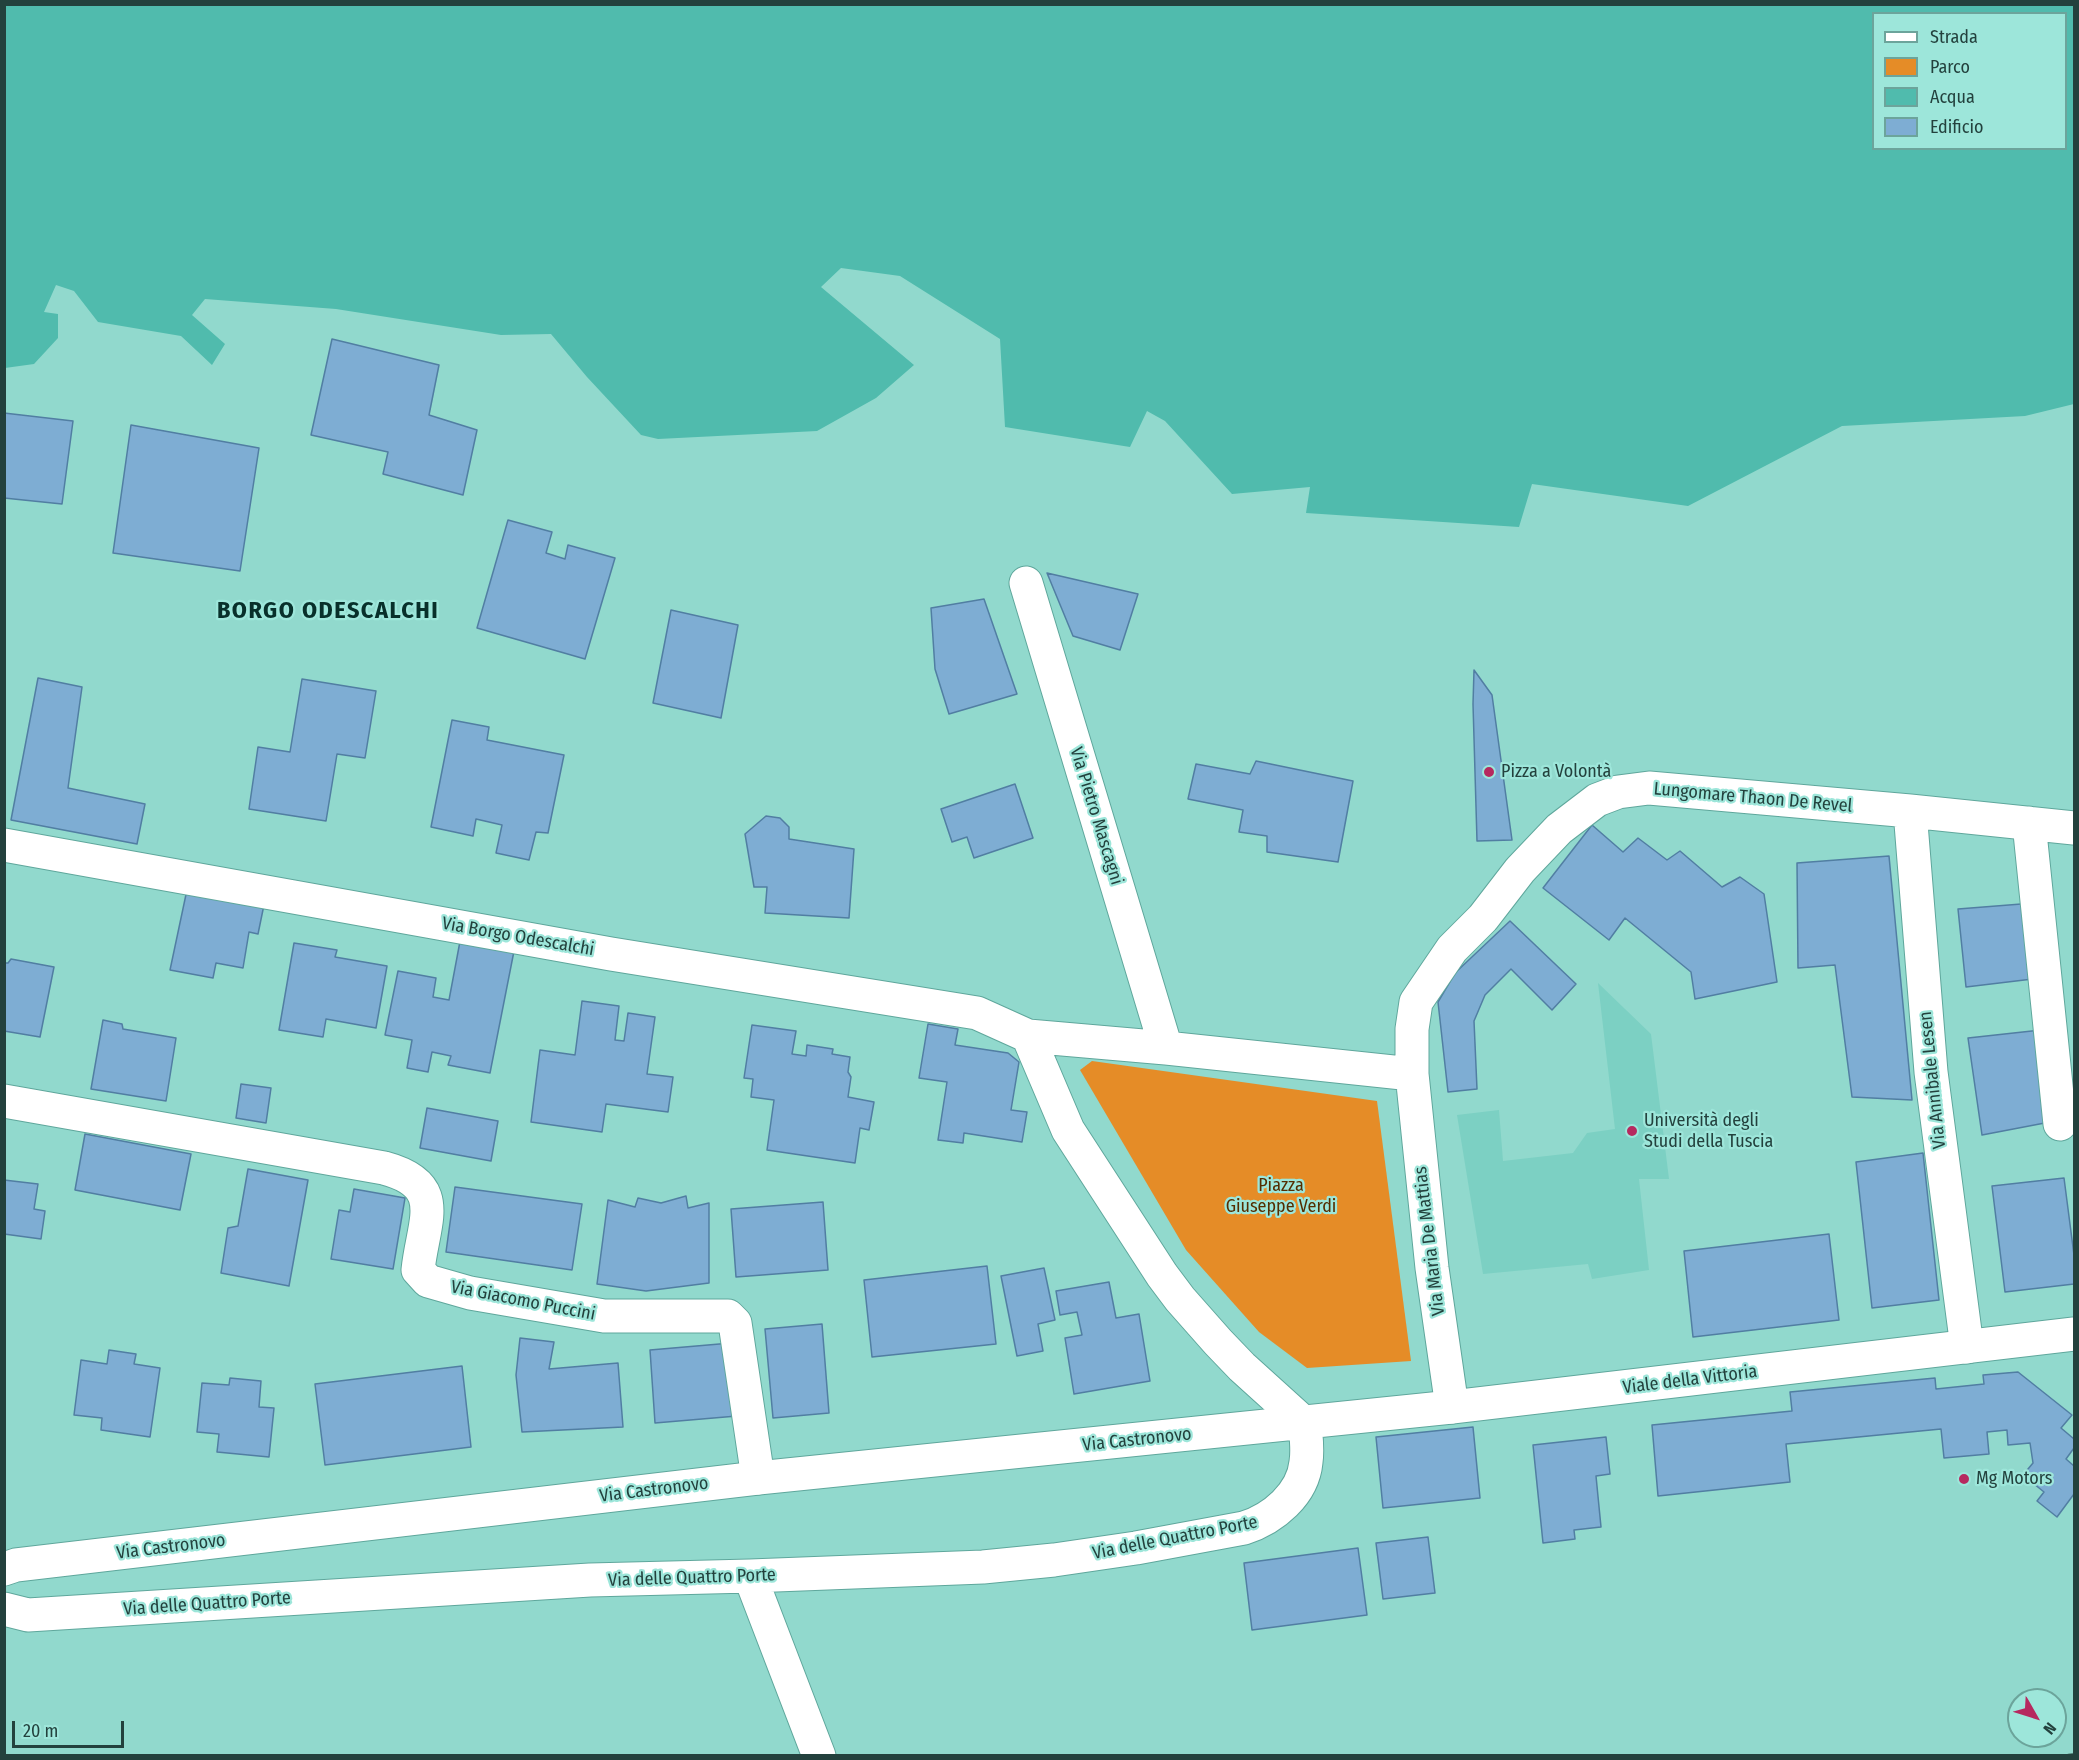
<!DOCTYPE html>
<html>
<head>
<meta charset="utf-8">
<style>
  body { margin:0 }
  #map { position:relative; width:2079px; height:1760px; overflow:hidden; background:#91d9cd; font-family:"Fira Sans Condensed",sans-serif }
  canvas { display:block }
  .frame { position:absolute; inset:0; border:6px solid #23413d; pointer-events:none }
  .legend { position:absolute; left:1872px; top:12px; width:195px; height:138px; box-sizing:border-box; background:#9de6da; border:2px solid #6ca49b; margin:0; padding:8px 10px; list-style:none; font-size:18px; color:#23413d }
  .legend li { display:flex; align-items:center; gap:12px; height:30px }
  .legend b { width:30px; border:2px solid #6ca49b }
  .north { position:absolute; left:2007px; top:1688px; width:60px; height:60px; box-sizing:border-box; background:#9de6da; border:2px solid #6ca49b; border-radius:50%; rotate:129deg; font-size:16px; font-weight:700; line-height:24px; text-align:center; color:#23413d }
  .north::after { content:''; display:block; margin:auto; width:21px; height:27px; background:#b6295f; clip-path:polygon(50% 0,100% 100%,50% 72%,0 100%) }
  .scale { position:absolute; left:12px; top:1721px; width:112px; height:27px; box-sizing:border-box; border:3px solid #23413d; border-top:0; padding-left:8px; font-size:18px; line-height:21px; white-space:nowrap; color:#23413d; -webkit-text-stroke:4px #9de6da; paint-order:stroke }
</style>
</head>
<body>
<div id="map">
<canvas width="2079" height="1760"></canvas>
<div class="frame"></div>
<ul class="legend">
<li><b style="height:8px;background:#fff"></b>Strada</li>
<li><b style="height:16px;background:#e58c27"></b>Parco</li>
<li><b style="height:16px;background:#50bbad"></b>Acqua</li>
<li><b style="height:16px;background:#7eadd3"></b>Edificio</li>
</ul>
<div class="north">N</div>
<div class="scale">20 m</div>
</div>
<script>
const context = document.querySelector('canvas').getContext('2d');
context.lineJoin = 'round';
function fill(path, color) { context.fillStyle = color; context.fill(path, 'evenodd'); }
function strokePath(path, color, width, dash) { context.strokeStyle = color; context.lineWidth = width; context.lineCap = dash ? 'butt' : 'round'; context.setLineDash(dash || []); context.stroke(path); }
function label(font, color, halo, rows, align = 'center') {
  context.font = font + ' "Fira Sans Condensed",sans-serif'; context.lineWidth = 4.5; context.setLineDash([]); context.textBaseline = 'middle'; context.strokeStyle = halo; context.fillStyle = color; for (const [text, x, y, turn = 0] of rows) {
    context.save(); context.translate(x, y); context.rotate((+turn || 0) * Math.PI / 180); context.textAlign = isNaN(turn) ? turn : align; if (halo) context.strokeText(text, 0, 0); context.fillText(text, 0, 0); context.restore();
  }
}
const built = new Path2D(`
  M1598 983 1651 1034 1669 1179H1639L1649 1270 1592 1279 1588 1264 1483 1274 1457 1115 1499 1110 1503 1161 1573 1153 1587 1133 1615 1129Z`);
const green = new Path2D(`
  M1092 1061 1377 1101 1411 1361 1307 1368 1259 1332 1186 1250 1080 1070Z`);
const water = new Path2D(`
  M5 4 2074 5V404L2025 416 1842 426 1688 506 1532 484 1519 527 1306 513 1310 487 1232 494 1165 421 1147 411 1130 447 1005 427 1000 339 900 276 841 268 821 287 914 365 876 398 817 431 658 439 641 435 587 377 551 334 501 335 336 309 205 299 192 315 225 344 212 365 181 336 98 322 74 291 56 285 44 312 58 314V338L34 364 5 368ZM1874 14H2066V148H1874Z`);
const building = new Path2D(`
  M332 339 439 365 429 415 477 430 463 495 383 474 388 452 311 435Z
  M4 413 73 421 62 504 4 498Z
  M131 425 259 448 240 571 113 553Z
  M508 520 552 532 546 553 565 559 568 545 615 558 585 659 477 628Z
  M1047 573 1138 594 1120 650 1073 636Z
  M984 599 1017 694 949 714 935 669 931 608Z
  M671 610 738 625 721 718 653 703Z
  M1474 670 1492 695 1512 840 1477 841 1473 704Z
  M38 678 82 687 68 788 145 804 137 844 11 820Z
  M302 679 376 691 365 758 337 754 326 821 249 809 258 747 290 752Z
  M452 720 489 727 487 740 564 755 548 833 536 832 529 860 496 853 502 825 476 819 473 836 431 827Z
  M1256 761 1353 781 1338 862 1267 852V836L1239 832 1243 810 1188 799 1196 764 1250 774Z
  M1015 784 1033 838 974 858 967 837 952 842 941 809Z
  M766 816 780 818 789 827V839L854 849 849 918 765 913 767 887H754L745 834Z
  M1592 825 1623 852 1638 838 1667 860 1680 851 1722 887 1740 877 1764 894 1777 982 1695 999 1691 972 1625 918 1609 940 1543 888Z
  M1889 856 1912 1100 1852 1097 1835 965 1798 968 1797 863Z
  M188 885 265 900 258 934 249 932 243 968 216 963 213 978 170 970Z
  M2034 903 2041 978 1966 987 1958 909Z
  M1510 921 1576 984 1552 1010 1511 969 1485 995 1474 1021 1477 1089 1448 1092 1438 1002 1455 973Z
  M461 936 515 946 490 1073 448 1065 451 1056 432 1052 428 1072 407 1068 412 1040 385 1035 398 971 436 978 433 997 449 1000Z
  M294 943 337 950 335 957 387 966 376 1028 326 1019 323 1037 279 1030Z
  M11 959 54 967 40 1037 4 1031V963H8Z
  M582 1001 619 1006 615 1040 624 1041 628 1013 655 1017 647 1074 673 1077 668 1112 606 1104 602 1132 531 1122 540 1050 575 1055Z
  M103 1020 122 1024 123 1029 176 1038 166 1101 91 1089Z
  M928 1024 958 1029 955 1045 1008 1053 1019 1062 1011 1110 1027 1112 1022 1142 964 1133 963 1143 938 1140 947 1082 919 1078Z
  M752 1025 796 1031 792 1054 806 1056 807 1045 833 1049 832 1054 850 1057 848 1072 851 1077 848 1097 874 1102 869 1130 860 1128 855 1163 767 1150 774 1100 751 1097 753 1079 744 1078Z
  M2041 1030 2050 1122 1982 1135 1968 1038Z
  M241 1084 271 1088 266 1123 236 1118Z
  M427 1108 498 1121 491 1161 420 1148Z
  M85 1134 191 1154 180 1210 75 1190Z
  M1923 1153 1939 1300 1872 1308 1856 1162Z
  M248 1169 308 1180 289 1286 221 1273 228 1228 238 1226Z
  M2064 1178 2074 1255V1284L2005 1292 1992 1186Z
  M4 1180 38 1184 34 1209 45 1211 41 1239 4 1234Z
  M455 1187 582 1204 572 1270 446 1252Z
  M354 1189 405 1198 393 1269 331 1259 339 1210 350 1212Z
  M686 1196 688 1208 709 1203V1283L646 1291 597 1284 608 1200 635 1207 638 1198 661 1203Z
  M823 1202 828 1270 736 1277 731 1209Z
  M1829 1234 1839 1320 1693 1337 1684 1251Z
  M987 1266 996 1344 872 1357 864 1280Z
  M1044 1268 1055 1320 1038 1324 1043 1351 1017 1356 1001 1276Z
  M1109 1282 1116 1318 1139 1314 1150 1381 1074 1394 1065 1338 1082 1335 1077 1312 1060 1315 1056 1291Z
  M822 1324 829 1413 773 1418 765 1329Z
  M520 1338 554 1342 549 1369 618 1363 623 1427 522 1432 516 1375Z
  M731 1343 737 1416 655 1423 650 1350Z
  M109 1350 136 1354 134 1364 160 1368 150 1437 101 1430 102 1418 74 1415 81 1360 107 1364Z
  M462 1366 471 1447 325 1465 315 1384Z
  M2018 1372 2072 1415 2061 1428 2074 1439V1448L2066 1459 2074 1466V1494L2057 1517 2037 1501 2044 1492 2023 1475 2033 1463 2030 1443 2008 1445 2007 1430 1987 1432 1989 1454 1944 1458 1941 1429 1786 1444 1790 1482 1658 1496 1652 1425 1792 1411 1790 1392 1935 1378 1936 1389 1984 1384 1983 1375Z
  M230 1378 261 1381 259 1407 274 1408 269 1457 217 1452 219 1434 197 1432 202 1383 229 1385Z
  M1473 1427 1480 1498 1383 1508 1376 1437Z
  M1606 1437 1610 1474 1596 1476 1601 1527 1574 1530 1575 1539 1543 1543 1533 1445Z
  M1428 1537 1435 1593 1383 1599 1376 1543Z
  M1358 1548 1367 1615 1252 1630 1244 1563Z`);
const minor = new Path2D(`
  M1026 583 1166 1048
  M1910 811 1931 1072 1967 1347
  M2029 823 2060 1124
  M4 845 611 954 977 1013 1028 1036
  M4 1101 384 1168C448 1185 423 1221 418 1270L428 1281 470 1293 604 1316H728L735 1323 758 1478
  M1452 1407 1432 1268 1412 1074V1029L1416 1002 1452 949 1483 918 1520 870 1559 829 1597 800 1618 792 1649 788 1910 811 2074 828
  M1305 1424 1242 1367 1218 1342 1180 1299 1162 1275 1068 1130 1028 1036 1166 1048 1412 1074`);
const major = new Path2D(`
  M4 1569 16 1565 758 1478 1452 1407 2074 1334
  M750 1576 819 1756
  M4 1609 28 1615 590 1580 750 1576 983 1567 1054 1560 1136 1548 1244 1528C1273 1519 1303 1494 1306 1462 1308 1449 1306 1436 1305 1424`);
const rail = new Path2D(`
  M2068 1756 2074 1755`);
const markers = [
  [1489,772,6,"#b6295f"],
  [1632,1131,6,"#b6295f"],
  [1964,1479,6,"#b6295f"]
];
const poiNames = [
  ["Pizza a Volontà",1501,772],
  ["Università degli",1644,1121],
  ["Studi della Tuscia",1644,1142],
  ["Mg Motors",1976,1479]
];
const streetNames = [
  ["Lungomare Thaon De Revel",1753,798,5],
  ["Via Pietro Mascagni",1096,816,73],
  ["Via Borgo Odescalchi",518,937,10],
  ["Via Annibale Lesen",1933,1080,-96],
  ["Via Maria De Mattias",1430,1241,-97],
  ["Via Giacomo Puccini",523,1301,11],
  ["Viale della Vittoria",1690,1380,-7],
  ["Via Castronovo",1137,1440,-6],
  ["Via Castronovo",654,1490,-7],
  ["Via delle Quattro Porte",1175,1538,-11],
  ["Via Castronovo",171,1547,-7],
  ["Via delle Quattro Porte",692,1578,-2],
  ["Via delle Quattro Porte",207,1604,-4]
];
const parkNames = [
  ["Piazza",1281,1186],
  ["Giuseppe Verdi",1281,1207]
];
const districtNames = [
  ["BORGO ODESCALCHI",328,611]
];
fill(built, '#7cd0c3');
fill(green, '#e58c27');
fill(water, '#50bbad');
fill(building, '#7eadd3');
strokePath(building, '#517ea2', 1.5);
strokePath(minor, '#5fa79c', 35);
strokePath(major, '#5fa79c', 35);
strokePath(minor, '#fff', 33);
strokePath(major, '#fff', 33);
strokePath(rail, '#508078', 4.5, [12, 6]);
for (const [x, y, r, color] of markers) { const dot = new Path2D(); dot.arc(x, y, r, 0, 2 * Math.PI); context.fillStyle = color; context.fill(dot); strokePath(dot, '#9de6da', 2); }
label('18px', '#23413d', '#9de6da', poiNames, 'left');
label('18px', '#23413d', '#9de6da', streetNames);
label('18px', '#542d00', '#9de6da', parkNames);
context.letterSpacing = '1.5px';
label('bold 24px', '#08302b', '#9de6da', districtNames);
context.letterSpacing = '0px';
</script>
</body>
</html>
